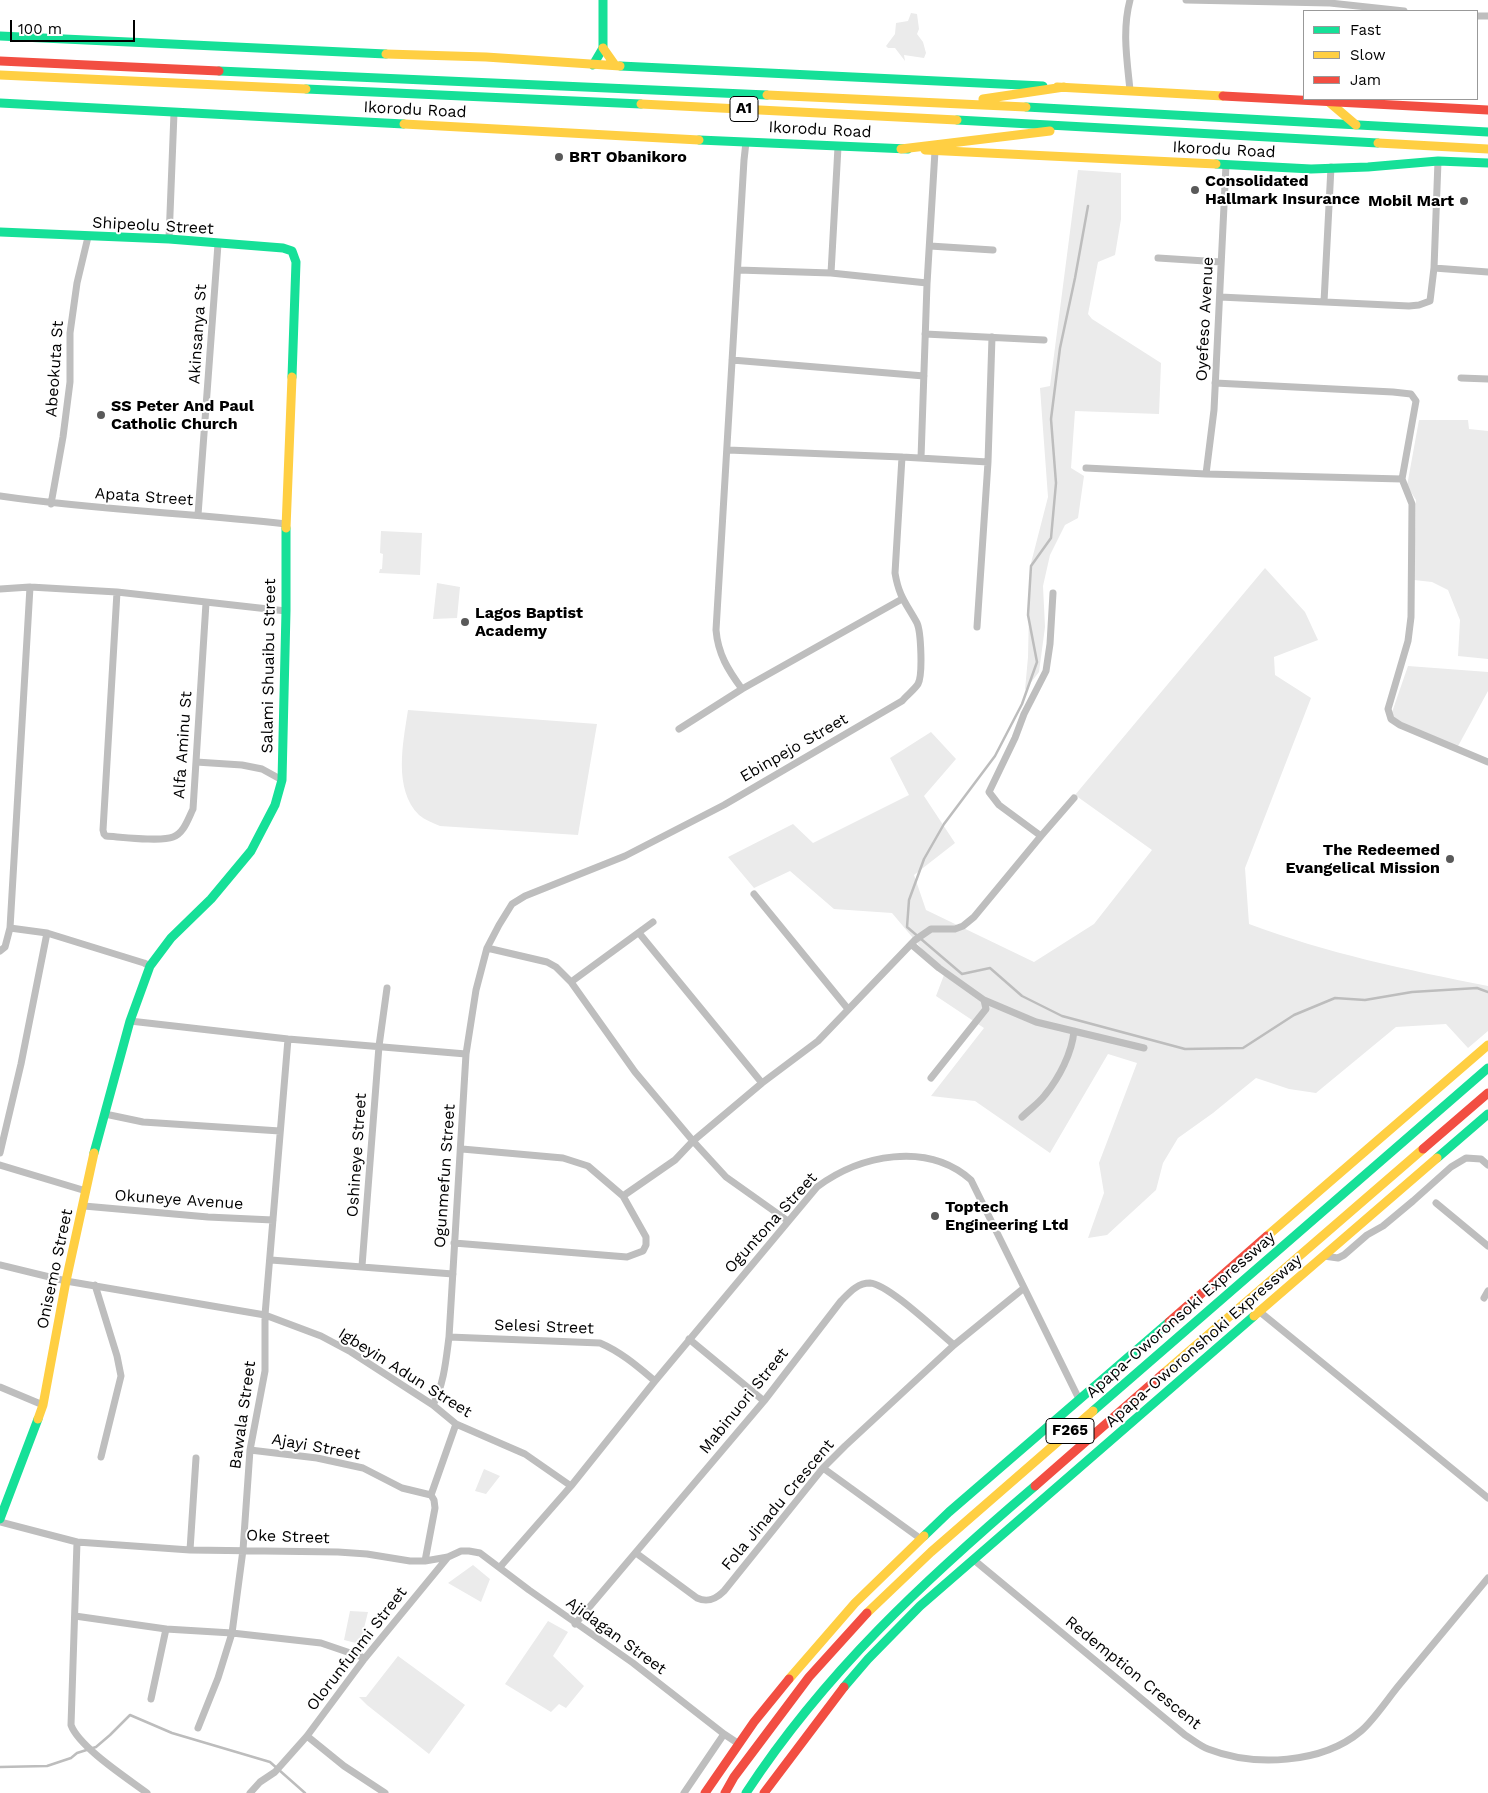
<!DOCTYPE html>
<html>
<head>
<meta charset="utf-8">
<style>
  body { margin:0 }
  #map { position:relative; width:1488px; height:1793px; overflow:hidden; background:#fff; font-family:"Work Sans",sans-serif }
  canvas { display:block }
  .legend { position:absolute; left:1303px; top:10px; width:175px; height:90px; box-sizing:border-box; background:#fff; border:1px solid #999; margin:0; padding:6px 9px; list-style:none; font-size:15px; color:#000 }
  .legend li { display:flex; align-items:center; gap:10px; height:25px }
  .legend b { width:25px; border:1px solid #999 }
  .scale { position:absolute; left:10px; top:20px; width:125px; height:22px; box-sizing:border-box; border:2px solid #000; border-top:0; padding-left:6px; font-size:15px; line-height:18px; white-space:nowrap; color:#000; -webkit-text-stroke:4px #fff; paint-order:stroke }
</style>
</head>
<body>
<div id="map">
<canvas width="1488" height="1793"></canvas>
<ul class="legend">
<li><b style="height:6px;background:#16e098"></b>Fast</li>
<li><b style="height:6px;background:#ffcf43"></b>Slow</li>
<li><b style="height:6px;background:#f24e42"></b>Jam</li>
</ul>
<div class="scale">100 m</div>
</div>
<script>
const context = document.querySelector('canvas').getContext('2d');
context.lineJoin = 'round';
function fill(path, color) { context.fillStyle = color; context.fill(path, 'evenodd'); }
function strokePath(path, color, width, dash) { context.strokeStyle = color; context.lineWidth = width; context.lineCap = dash ? 'butt' : 'round'; context.setLineDash(dash || []); context.stroke(path); }
function label(font, color, halo, rows, align = 'center') {
  context.font = font + ' "Work Sans",sans-serif'; context.lineWidth = 4; context.setLineDash([]); context.textBaseline = 'middle'; context.strokeStyle = halo; context.fillStyle = color; for (const [text, x, y, turn = 0] of rows) {
    context.save(); context.translate(x, y); context.rotate((+turn || 0) * Math.PI / 180); context.textAlign = isNaN(turn) ? turn : align; if (halo) context.strokeText(text, 0, 0); context.fillText(text, 0, 0); context.restore();
  }
}
const green = new Path2D(`
  M911 13 917 14 919 29 917 34 923 42 926 53 924 58 904 55 905 61 895 48H888L886 46 895 34 896 23 908 21Z
  M1078 170 1121 173V219L1115 255 1098 262 1088 314 1092 319 1161 363 1159 414 1075 411 1071 468 1084 476 1078 518 1065 525 1050 555 1043 586 1045 627 1039 672 1025 690 1028 657 1030 567 1048 497 1040 388 1050 386Z
  M1419 420H1468L1469 429 1488 431V659L1458 656 1460 620 1448 590 1432 582 1414 580 1416 500 1407 486Z
  M381 531 422 533 420 575 379 573 380 569H382L383 554 380 553Z
  M1265 568 1305 612 1318 640 1274 657 1275 675 1311 698 1245 868 1249 924C1326 953 1407 970 1488 986V1031L1468 1048 1446 1024 1396 1027 1316 1093 1289 1089 1256 1078 1213 1113 1178 1138 1163 1163 1156 1190 1107 1235 1088 1238 1104 1193 1099 1163 1137 1063 1108 1054 1050 1153 975 1101 931 1096 984 1028 936 996 944 975 892 913 834 909 790 871 754 888 728 857 793 824 813 843 909 795 890 758 931 732 956 759 924 796 955 843 914 875 926 910 1034 962 1094 924 1152 850 1075 795Z
  M437 583 460 587 457 618 433 619Z
  M1408 666 1488 672V691L1457 748 1390 718Z
  M408 710 597 724 578 835 440 826C433 823 425 820 419 815 393 789 403 743 408 710Z
  M484 1469 500 1476 486 1494 475 1491Z
  M473 1565 490 1579 481 1602 448 1583Z
  M350 1611 368 1612 360 1644 344 1640Z
  M548 1621 568 1632 553 1656 584 1686 566 1708 559 1704 551 1712 505 1684Z
  M398 1656 465 1705 429 1754 367 1705 359 1697H366Z`);
const stream = new Path2D(`
  M1088 206 1075 278 1060 348 1051 419 1056 483 1051 538 1031 566 1028 615 1037 662 1022 704 995 756 944 824 924 859 909 900 907 927 962 974 990 968 1022 996 1062 1016 1185 1049 1243 1048 1294 1015 1335 998 1365 1000 1412 992 1477 988 1488 992
  M0 1767 47 1766 71 1758 77 1753 96 1747 110 1735 130 1715 172 1733 270 1762 305 1793`);
const street = new Path2D(`
  M1186 0 1330 3 1404 11
  M1477 16H1488
  M1130 90C1127 60 1122 30 1130 0
  M169 239 174 113
  M930 246 993 250
  M1158 258 1221 262
  M1434 268 1488 272
  M738 270 831 273 927 283
  M831 273 838 147
  M1220 297 1409 306 1419 305 1430 301 1434 268 1438 161
  M1324 302 1331 167
  M925 334 1044 340
  M732 360 924 376
  M1461 378 1488 379
  M1215 383 1393 392 1411 394 1416 401 1402 479 1412 504 1411 617 1408 641 1388 709 1391 719 1400 725 1488 762
  M728 450 902 457 988 462
  M921 458 927 284 935 151
  M1086 468 1206 474 1402 479
  M1206 474 1214 410 1226 165
  M0 496C95 510 190 513 286 524
  M51 504 63 437 70 382V333L77 283 88 237
  M198 515 218 244
  M0 589 30 587 117 592 286 611
  M117 592 103 830 104 834 106 836C121 837 161 842 173 837 184 833 188 819 193 809L206 603
  M977 627 988 462 992 337
  M742 689C728 670 718 654 716 630L744 160 746 142
  M679 729 742 689 902 599
  M196 762 242 765 262 769 282 780
  M1041 836 1074 798
  M754 894 848 1009
  M10 928 47 933
  M639 933 762 1083
  M911 944 939 968 984 1000 986 1009 931 1078
  M487 948 547 962 556 967 571 982 635 1072 693 1141 726 1177 788 1221
  M0 951 5 947 10 928 30 587
  M571 982 653 922
  M984 1000 1036 1022 1144 1048
  M130 1021 288 1039 466 1054
  M105 1114 143 1122 280 1131
  M1022 1117C1029 1110 1039 1103 1045 1095 1059 1078 1072 1053 1074 1031
  M0 1153 21 1064 47 933 144 963 150 966
  M0 1165 86 1191
  M623 1196 675 1160 693 1141 762 1083 818 1041 915 940 931 929H955L963 926 974 917 1041 836 999 805 989 792 1015 738 1024 714 1046 671 1050 644 1053 593
  M1436 1203 1488 1246
  M84 1206 208 1217 273 1220
  M454 1243 627 1257 643 1251 646 1245V1237L623 1196 588 1166 563 1158 462 1149
  M1324 1256 1338 1258 1344 1255 1367 1235 1383 1226 1413 1201 1451 1167 1466 1158 1481 1159 1488 1165
  M271 1260 453 1274
  M0 1265 66 1281 265 1315 321 1336 351 1352 433 1405 456 1424 525 1454 571 1486
  M362 1266 379 1046 387 988
  M95 1285 117 1356 121 1376 101 1457
  M1484 1298 1488 1291
  M1260 1312 1488 1498
  M449 1337 600 1343C621 1352 637 1366 655 1381
  M689 1339 764 1401
  M0 1387 43 1405
  M433 1405C444 1384 446 1360 449 1337L466 1054 476 990 487 948 499 925 512 904 525 896 625 856 724 805 902 701C907 695 914 690 918 684 923 675 921 632 917 623 906 603 899 597 895 573L902 457
  M250 1450 317 1458 363 1468 402 1488 431 1495
  M823 1468 921 1539
  M0 1522 77 1542 71 1725C79 1747 127 1778 147 1793
  M77 1542 190 1550 338 1552 367 1554 410 1561H425L448 1557 461 1551H469L480 1553 529 1590 633 1663 724 1734 739 1744
  M190 1550 196 1458
  M636 1553 697 1598C708 1603 716 1599 724 1591L823 1468 845 1446 954 1345 1024 1288
  M974 1560 1185 1735C1193 1740 1200 1746 1208 1749 1254 1767 1322 1764 1361 1731 1374 1720 1389 1697 1400 1684 1430 1648 1459 1613 1488 1578
  M425 1561 435 1508 434 1500 431 1495 456 1424
  M500 1567 571 1486 655 1381 817 1187C860 1155 927 1141 971 1180L1079 1399
  M75 1616 166 1629 232 1633 321 1643 365 1658
  M575 1624 764 1401 841 1301C849 1293 857 1283 870 1283 888 1284 937 1331 954 1345
  M151 1699 166 1629
  M198 1728 218 1678 232 1633 243 1550 250 1450 265 1371V1315L288 1039
  M307 1736 344 1766 385 1793
  M250 1793 260 1782 275 1772 307 1736 365 1658 448 1557
  M684 1793 724 1734`);
const fast = new Path2D(`
  M0 36 386 54
  M593 65 603 48V0
  M620 66 1043 86
  M219 71 767 95
  M306 89 641 104
  M0 103 404 124
  M1026 107 1488 132
  M957 120 1378 143
  M699 140 908 149
  M1216 164 1311 169 1368 167 1438 161 1488 163
  M0 232 169 239 283 248 292 251 296 262 292 377
  M94 1153 130 1021 150 966 171 938 211 899 251 851 275 805 282 780 286 611V528
  M1437 1158 1488 1114
  M1093 1411 1488 1068
  M0 1519 38 1419
  M924 1536 949 1512 1169 1322
  M844 1687 868 1659 920 1606 1254 1316
  M746 1793C825 1672 926 1579 1035 1486`);
const slow = new Path2D(`
  M603 48 615 65
  M386 54 486 57 620 66
  M0 75 306 89
  M1057 87 1223 96
  M767 95 1026 107
  M983 99 1064 87
  M1329 102 1356 125
  M641 104 957 120
  M404 124 699 140
  M1378 143 1488 149
  M901 149 1050 131
  M925 150 1216 164
  M286 528 292 377
  M1267 1236 1488 1045
  M1254 1316 1437 1158
  M1164 1373 1423 1149
  M38 1419 43 1405 66 1281 94 1153
  M867 1613 931 1552 1093 1411
  M789 1679 855 1603 924 1536`);
const jam = new Path2D(`
  M0 61 219 71
  M1223 96 1488 110
  M1423 1149 1488 1093
  M1169 1322 1267 1236
  M1035 1486 1164 1373
  M705 1793 754 1722 789 1679
  M725 1793 734 1777 809 1677 867 1613
  M764 1793 844 1687`);
const markers = [
  [559,157,5,"#595959"],
  [1195,190,5,"#595959"],
  [1464,201,5,"#595959"],
  [101,415,5,"#595959"],
  [465,622,5,"#595959"],
  [1450,859,5,"#595959"],
  [935,1216,5,"#595959"]
];
const shields = [
  [744,109,28],
  [1070,1431,48]
];
const shieldNames = [
  ["A1",744,109],
  ["F265",1070,1431]
];
const streetNames = [
  ["Ikorodu Road",415,110,3],
  ["Ikorodu Road",820,130,3],
  ["Ikorodu Road",1224,150,3],
  ["Shipeolu Street",153,226,3],
  ["Oyefeso Avenue",1205,319,-87],
  ["Akinsanya St",198,334,-86],
  ["Abeokuta St",55,369,-86],
  ["Apata Street",144,497,4],
  ["Salami Shuaibu Street",269,666,-89],
  ["Alfa Aminu St",183,745,-86],
  ["Ebinpejo Street",794,748,-30],
  ["Oshineye Street",357,1155,-86],
  ["Ogunmefun Street",445,1176,-86],
  ["Okuneye Avenue",179,1200,4],
  ["Oguntona Street",771,1223,-48],
  ["Onisemo Street",55,1269,-78],
  ["Apapa-Oworonsoki Expressway",1181,1315,-41],
  ["Selesi Street",544,1327,2],
  ["Apapa-Oworonshoki Expressway",1204,1341,-41],
  ["Igbeyin Adun Street",405,1373,32],
  ["Mabinuori Street",744,1401,-51],
  ["Bawala Street",243,1415,-82],
  ["Ajayi Street",316,1447,10],
  ["Fola Jinadu Crescent",778,1505,-50],
  ["Oke Street",288,1537,2],
  ["Ajidagan Street",616,1636,36],
  ["Olorunfunmi Street",357,1649,-52],
  ["Redemption Crescent",1133,1673,39]
];
const poiNames = [
  ["BRT Obanikoro",569,157],
  ["Consolidated",1205,181],
  ["Hallmark Insurance",1205,199],
  ["Mobil Mart",1454,201,"right"],
  ["SS Peter And Paul",111,406],
  ["Catholic Church",111,424],
  ["Lagos Baptist",475,613],
  ["Academy",475,631],
  ["The Redeemed",1440,850,"right"],
  ["Evangelical Mission",1440,868,"right"],
  ["Toptech",945,1207],
  ["Engineering Ltd",945,1225]
];
fill(green, '#ebebeb');
strokePath(stream, '#bdbdbd', 2.5);
strokePath(street, '#bebebe', 7);
strokePath(fast, '#16e098', 9);
strokePath(slow, '#ffcf43', 9);
strokePath(jam, '#f24e42', 9);
for (const [x, y, r, color] of markers) { const dot = new Path2D(); dot.arc(x, y, r, 0, 2 * Math.PI); context.fillStyle = color; context.fill(dot); strokePath(dot, '#fff', 2); }
for (const [x, y, w] of shields) { const box = new Path2D(); box.roundRect(x - w / 2, y - 12.5, w, 25, 4); context.fillStyle = '#fff'; context.fill(box); strokePath(box, '#000', 1); }
label('bold 15px', '#000', null, shieldNames);
label('16px', '#000', '#fff', streetNames);
label('bold 16px', '#000', '#fff', poiNames, 'left');
</script>
</body>
</html>
